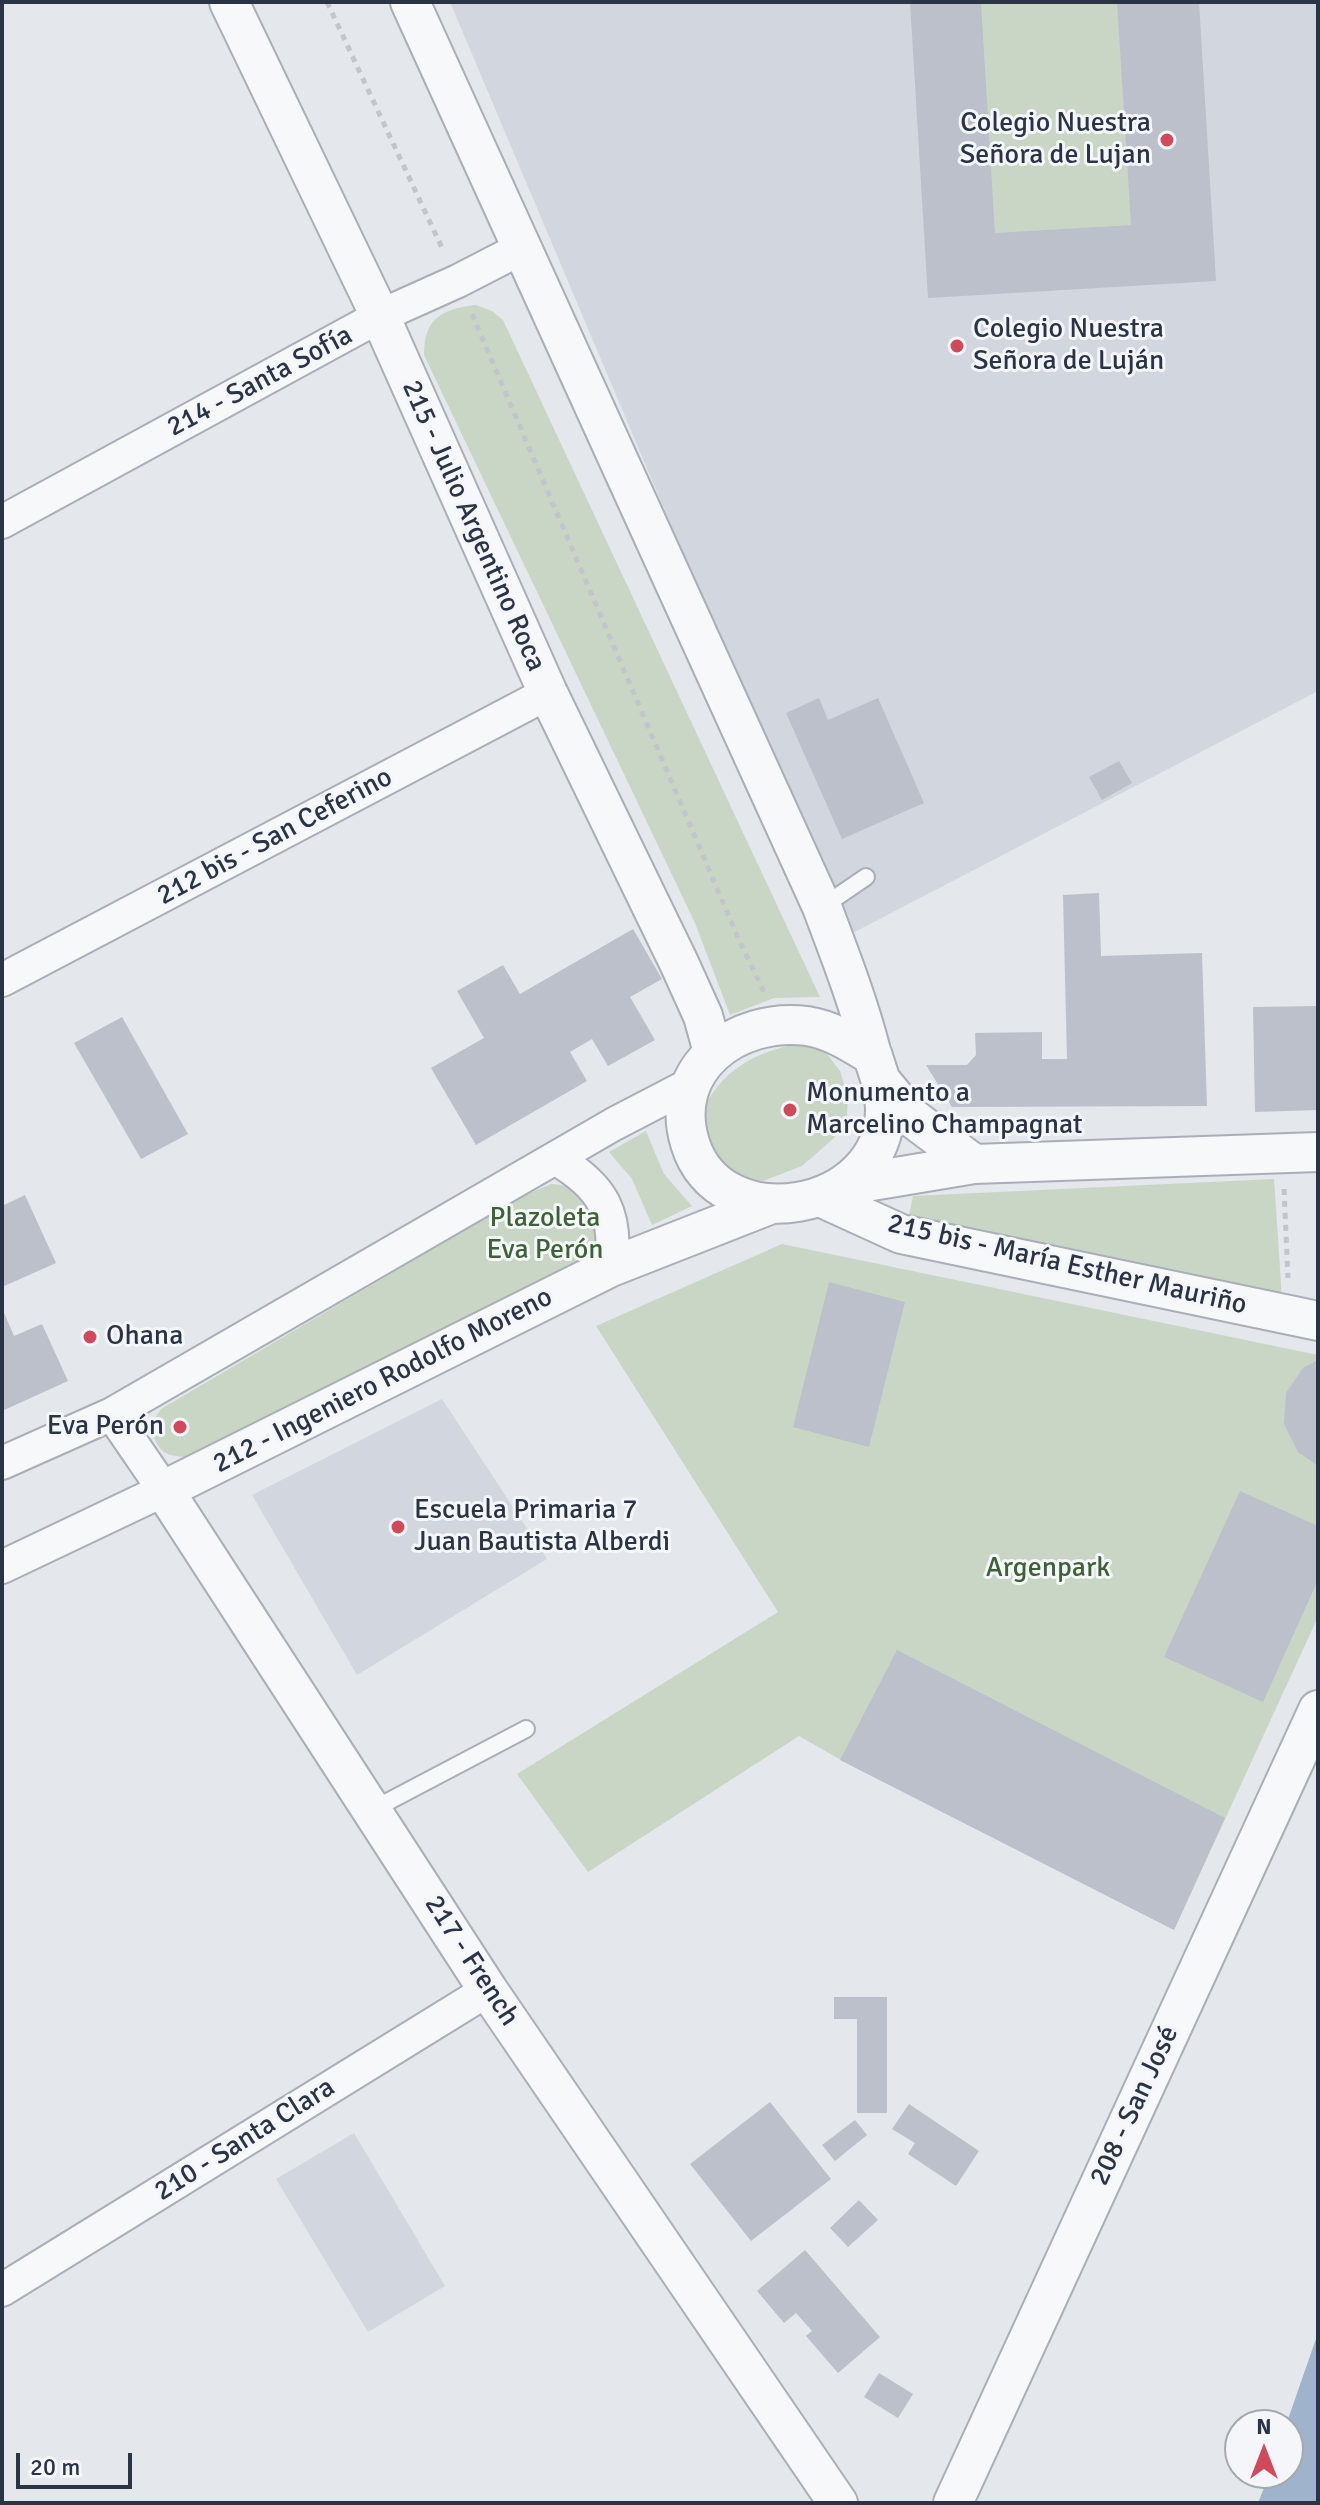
<!DOCTYPE html>
<html>
<head>
<meta charset="utf-8">
<style>
  body { margin:0 }
  #map { position:relative; width:1320px; height:2505px; overflow:hidden; background:#e4e7ec; font-family:Signika,sans-serif }
  canvas { display:block }
  .frame { position:absolute; inset:0; border:4px solid #2b3445; pointer-events:none }
  .north { position:absolute; left:1224px; top:2409px; width:80px; height:80px; box-sizing:border-box; background:#f4f6f9; border:2px solid #a4a8b1; border-radius:50%; rotate:0deg; font-size:22px; font-weight:700; line-height:32px; text-align:center; color:#2b3445 }
  .north::after { content:''; display:block; margin:auto; width:28px; height:36px; background:#d1495b; clip-path:polygon(50% 0,100% 100%,50% 72%,0 100%) }
  .scale { position:absolute; left:16px; top:2453px; width:116px; height:36px; box-sizing:border-box; border:4px solid #2b3445; border-top:0; padding-left:10px; font-size:24px; line-height:28px; white-space:nowrap; color:#2b3445; -webkit-text-stroke:6px #f4f6f9; paint-order:stroke }
</style>
</head>
<body>
<div id="map">
<canvas width="1320" height="2505"></canvas>
<div class="frame"></div>
<div class="north">N</div>
<div class="scale">20 m</div>
</div>
<script>
const context = document.querySelector('canvas').getContext('2d');
context.lineJoin = 'round';
function fill(path, color) { context.fillStyle = color; context.fill(path, 'evenodd'); }
function strokePath(path, color, width, dash) { context.strokeStyle = color; context.lineWidth = width; context.lineCap = dash ? 'butt' : 'round'; context.setLineDash(dash || []); context.stroke(path); }
function label(font, color, halo, rows, align = 'center') {
  context.font = font + ' Signika,sans-serif'; context.lineWidth = 6; context.setLineDash([]); context.textBaseline = 'middle'; context.strokeStyle = halo; context.fillStyle = color; for (const [text, x, y, turn = 0] of rows) {
    context.save(); context.translate(x, y); context.rotate((+turn || 0) * Math.PI / 180); context.textAlign = isNaN(turn) ? turn : align; if (halo) context.strokeText(text, 0, 0); context.fillText(text, 0, 0); context.restore();
  }
}
const built = new Path2D(`
  M450 2H1318V691L845 937Z
  M442 1399 547 1559 357 1675 252 1495Z
  M354 2133 445 2286 368 2332 276 2179Z`);
const green = new Path2D(`
  M981 2H1117L1131 225 995 233Z
  M476 305 492 311 503 320 820 997 774 998 730 1015 695 923 424 355C424 318 442 309 476 305Z
  M799 1043 824 1050 840 1071 848 1096 847 1116 834 1138 802 1166 763 1181 739 1178 717 1170 700 1116C721 1070 751 1054 799 1043Z
  M646 1131 664 1174 692 1206 652 1225 632 1179 609 1152Z
  M1274 1179 1282 1298 909 1215 913 1196Z
  M551 1184C590 1184 604 1221 595 1256L191 1457C164 1457 158 1452 150 1426L161 1409 521 1197Z
  M782 1244 1318 1355V1617L1174 1930 841 1760 799 1736 588 1872 517 1774 778 1612 596 1326Z`);
const water = new Path2D(`
  M1318 2333V2503H1258L1270 2473H1288L1286 2425Z`);
const building = new Path2D(`
  M910 2H981L995 233 1131 225 1117 2H1199L1216 281 928 298Z
  M819 698 828 720 878 698 924 803 842 839 786 713Z
  M1119 761 1132 783 1102 800 1089 777Z
  M1099 893 1101 956 1202 953 1207 1106 952 1107 926 1065H967L976 1055 975 1033 1042 1032V1059H1067L1063 895Z
  M633 929 662 979 630 997 655 1040 608 1066 592 1039 570 1052 587 1081 476 1145 431 1068 484 1038 457 991 503 965 520 994Z
  M1318 1006V1110L1255 1112 1253 1007Z
  M122 1017 188 1134 141 1159 74 1043Z
  M25 1195 56 1263 2 1287V1206Z
  M829 1282 905 1302 869 1447 793 1427Z
  M2 1308 14 1336 42 1324 68 1381 2 1411Z
  M1318 1360V1466L1298 1452 1284 1424 1286 1393 1303 1368Z
  M1240 1491 1318 1526V1580L1263 1702 1164 1657Z
  M897 1650 1225 1818 1174 1930 840 1760Z
  M834 1997H887V2113H857V2019H834Z
  M770 2102 831 2179 751 2241 690 2164Z
  M909 2104 979 2151 956 2186 908 2154 915 2143 892 2129Z
  M855 2120 867 2135 835 2161 822 2145Z
  M859 2200 878 2220 848 2247 830 2228Z
  M805 2250 880 2337 838 2373 806 2336 812 2331 796 2313 784 2323 757 2291Z
  M879 2373 913 2394 898 2418 864 2397Z`);
const path = new Path2D(`
  M327 2 443 250
  M472 314 739 940 764 992
  M1284 1189 1288 1278`);
const service = new Path2D(`
  M822 907 866 877
  M372 1810 526 1729`);
const minor = new Path2D(`
  M2 522 380 316 458 281 522 248
  M2 980 548 693
  M556 1159C603 1186 618 1214 611 1267
  M2 1463 112 1414 614 1124 691 1084
  M2 1567 164 1490 112 1414
  M2 2290 488 1990`);
const tertiary = new Path2D(`
  M229 2 380 316 548 693 679 963 703 1016 713 1052
  M410 2 822 907C840 955 858 1001 871 1051 877 1070 885 1088 885 1109 885 1213 720 1241 690 1143 667 1068 737 1017 807 1026 832 1030 852 1043 873 1056
  M882 1082 911 1117 974 1164
  M842 1186 974 1164 1318 1152
  M820 1197 901 1234 1318 1321
  M769 1205 611 1267 164 1490 488 1990 838 2503
  M953 2503 1318 1710`);
const markers = [
  [1167,140,8,"#d1495b"],
  [957,346,8,"#d1495b"],
  [790,1110,8,"#d1495b"],
  [90,1337,8,"#d1495b"],
  [180,1427,8,"#d1495b"],
  [398,1527,8,"#d1495b"]
];
const poiNames = [
  ["Colegio Nuestra",1151,124,"right"],
  ["Señora de Lujan",1151,156,"right"],
  ["Colegio Nuestra",973,330],
  ["Señora de Luján",973,362],
  ["Monumento a",806,1094],
  ["Marcelino Champagnat",806,1126],
  ["Ohana",106,1337],
  ["Eva Perón",164,1427,"right"],
  ["Escuela Primaria 7",414,1511],
  ["Juan Bautista Alberdi",414,1543]
];
const streetNames = [
  ["214 - Santa Sofía",260,382,-28],
  ["215 - Julio Argentino Roca",473,526,66],
  ["212 bis - San Ceferino",275,837,-28],
  ["215 bis - María Esther Mauriño",1067,1265,13],
  ["212 - Ingeniero Rodolfo Moreno",383,1381,-27],
  ["217 - French",471,1961,57],
  ["208 - San José",1135,2106,-65],
  ["210 - Santa Clara",245,2140,-32]
];
const parkNames = [
  ["Plazoleta",545,1219],
  ["Eva Perón",545,1251],
  ["Argenpark",1048,1569]
];
fill(built, '#d2d6de');
fill(green, '#c9d6c5');
fill(water, '#9fb4cc');
fill(building, '#bbc0ca');
strokePath(service, '#a9aeb7', 20);
strokePath(minor, '#a9aeb7', 36);
strokePath(tertiary, '#a9aeb7', 42);
strokePath(path, '#c2c5cb', 5, [6, 6]);
strokePath(service, '#f7f8fa', 16);
strokePath(minor, '#f7f8fa', 32);
strokePath(tertiary, '#f7f8fa', 38);
for (const [x, y, r, color] of markers) { const dot = new Path2D(); dot.arc(x, y, r, 0, 2 * Math.PI); context.fillStyle = color; context.fill(dot); strokePath(dot, '#f4f6f9', 3); }
label('28px', '#2b3445', '#f4f6f9', poiNames, 'left');
label('28px', '#2b3445', '#f4f6f9', streetNames);
label('28px', '#3f6138', '#f4f6f9', parkNames);
</script>
</body>
</html>
